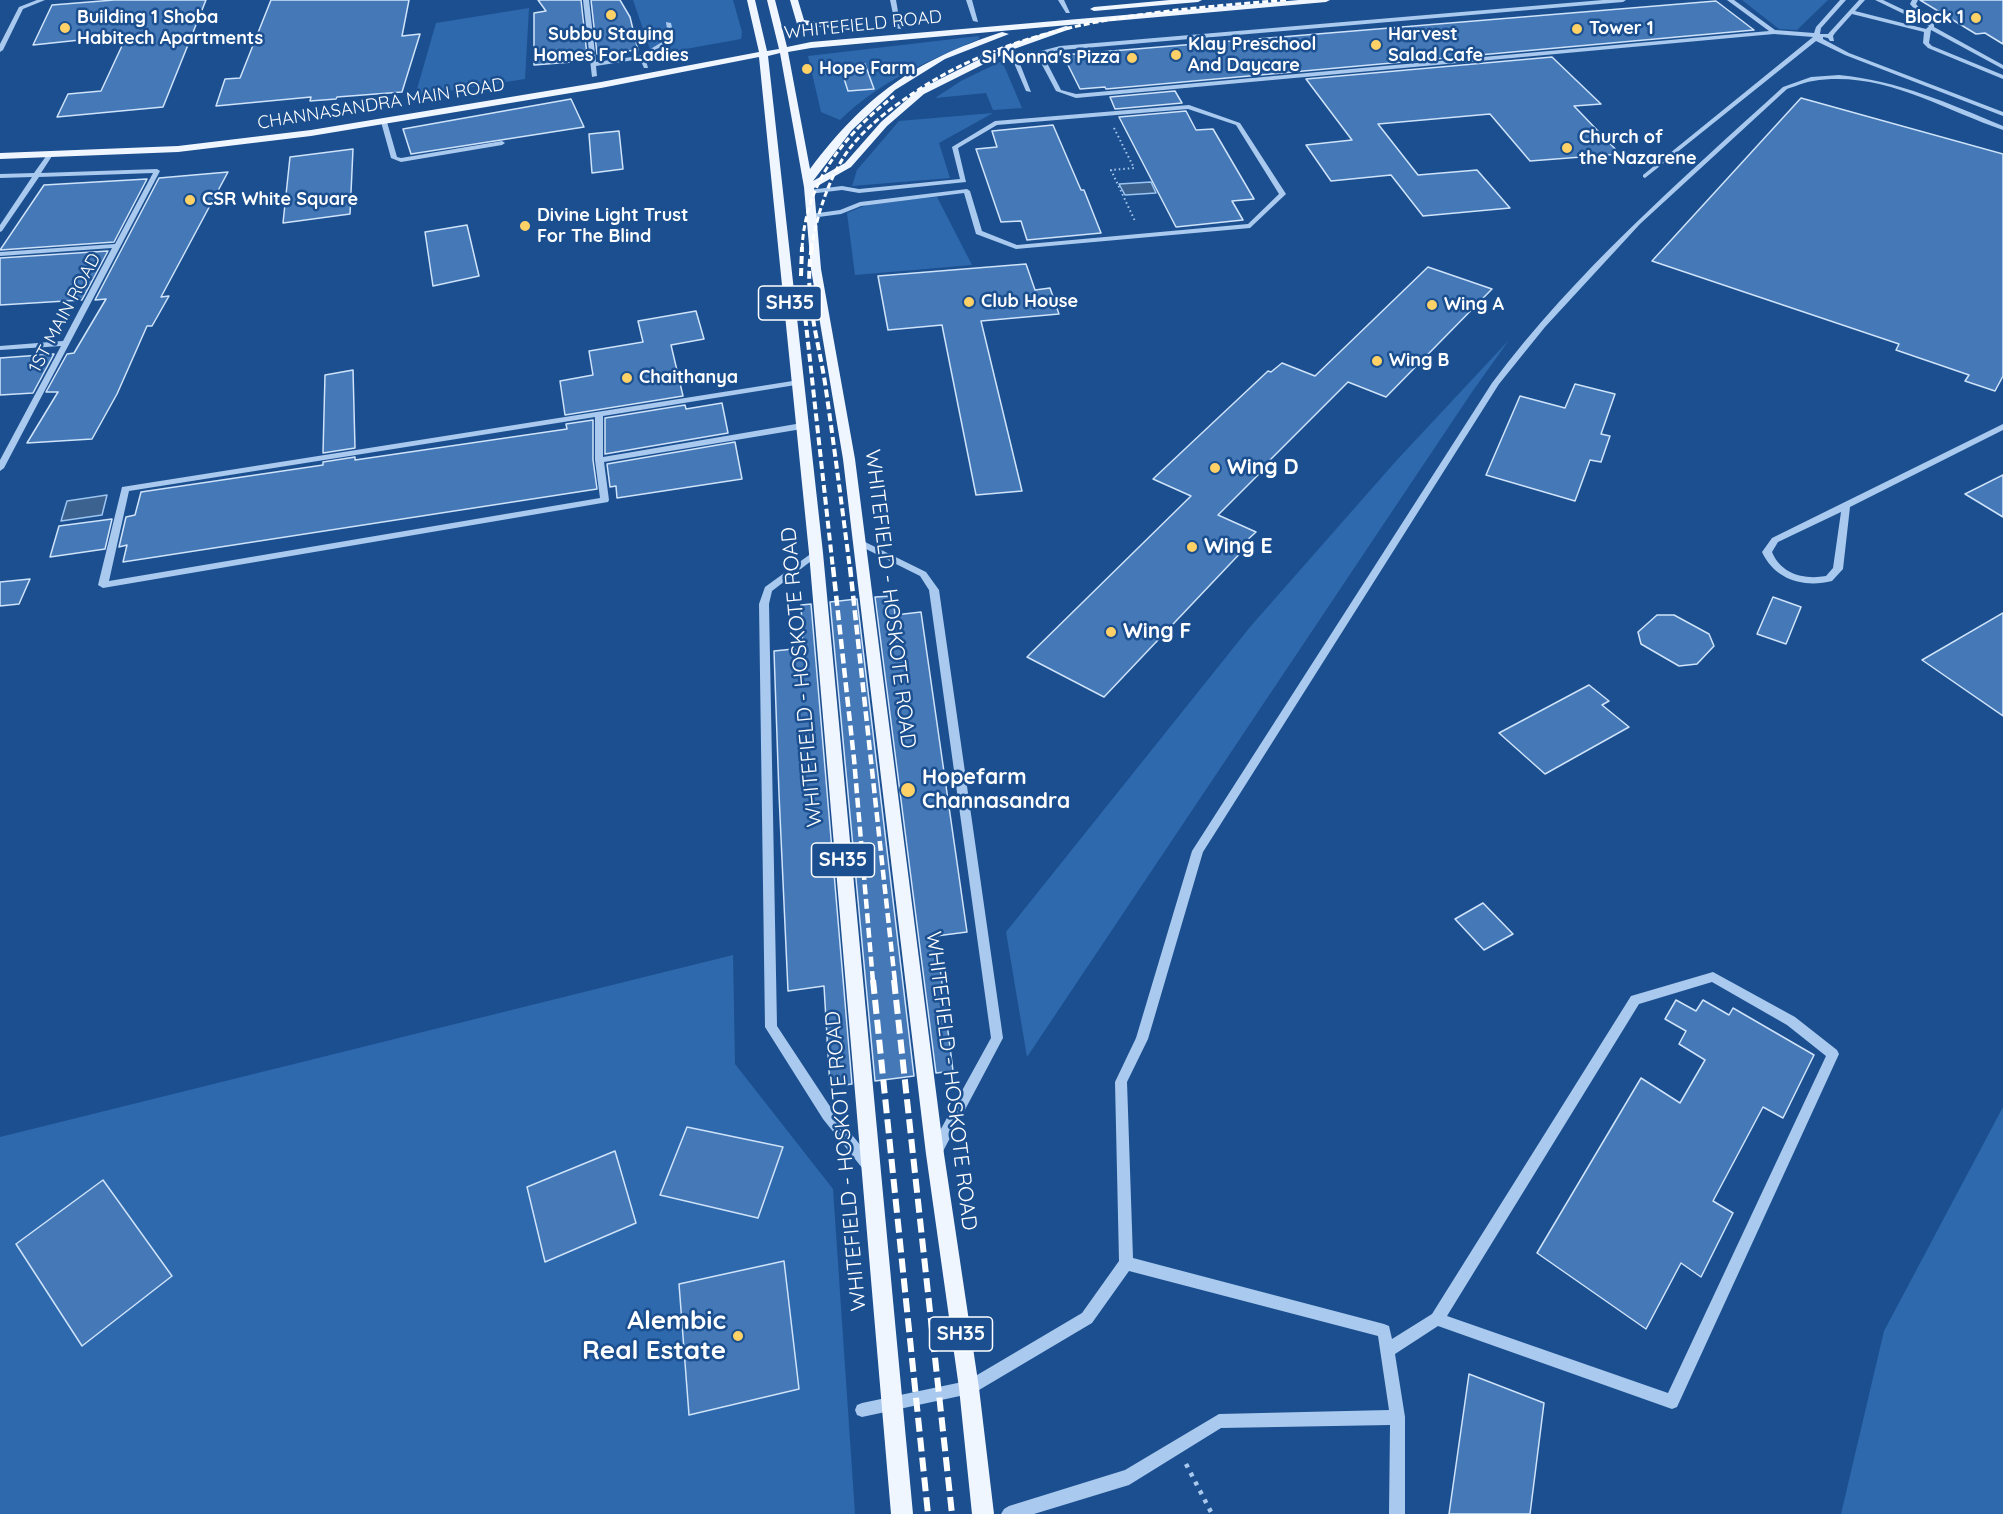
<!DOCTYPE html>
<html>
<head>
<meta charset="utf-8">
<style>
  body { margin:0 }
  canvas { display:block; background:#1b4f8f }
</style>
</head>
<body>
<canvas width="2003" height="1514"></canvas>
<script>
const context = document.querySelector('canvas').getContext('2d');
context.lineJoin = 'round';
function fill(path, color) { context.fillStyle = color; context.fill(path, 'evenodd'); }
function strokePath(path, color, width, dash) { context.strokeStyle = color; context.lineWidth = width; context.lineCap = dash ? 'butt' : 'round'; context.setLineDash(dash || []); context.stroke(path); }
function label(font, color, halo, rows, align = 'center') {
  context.font = font + ' Quicksand,sans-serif'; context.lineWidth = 5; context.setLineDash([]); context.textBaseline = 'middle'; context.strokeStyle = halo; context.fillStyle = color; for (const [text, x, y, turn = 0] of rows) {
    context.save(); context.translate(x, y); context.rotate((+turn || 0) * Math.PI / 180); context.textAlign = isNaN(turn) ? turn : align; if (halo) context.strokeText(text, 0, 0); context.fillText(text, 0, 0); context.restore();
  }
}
const green = new Path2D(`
  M633 0H733L742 32 741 39 652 55Z
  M1742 0H1828L1797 30 1779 29Z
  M529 8 525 79 415 96 436 23Z
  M979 36V39C928 61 880 81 840 120L821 112 808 56Z
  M1002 61 1022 108 993 110 986 93 935 98 961 81Z
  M993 113 939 143 950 178 852 186 857 170 899 121Z
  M937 197 972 265 855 275 847 213 871 203Z
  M1509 340 1472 392 1027 1057 1006 932 1250 627 1396 461Z
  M733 955 735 1064 833 1189 855 1514H0V1137Z
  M2003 1107V1514H1841L1884 1331Z`);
const water = new Path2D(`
  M1151 182 1156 193 1125 195 1119 184Z
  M107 495 102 515 61 521 67 501Z`);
const building = new Path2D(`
  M114 0H206L163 107 57 117 68 94 101 91 127 35 33 45 52 5Z
  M271 0H409L402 36 420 34 402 92 337 97 336 99 310 101 311 97 216 106 225 79 240 78Z
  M538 0H581L587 55 572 57V62L534 65V13L546 11Z
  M591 0H620L630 17 638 50 597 54Z
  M1920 0H2003V44L1985 33 1976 34Z
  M1716 1 1754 30 1106 89 1105 87 1080 89 1063 55Z
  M1552 57 1601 104 1574 106 1620 154 1530 161 1490 114 1378 124 1418 175 1477 170 1510 208 1423 216 1391 175 1331 181 1306 145 1352 140 1306 79Z
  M865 64 874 89 848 91 840 66Z
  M1175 91 1182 103 1115 109 1110 97Z
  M1801 98 2003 154V376L1995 391 1965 381 1969 375 1896 350 1899 344 1652 261Z
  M571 99 584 127 411 154 403 129Z
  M1186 111 1196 130 1213 129 1254 199 1232 201 1243 220 1176 227 1119 117Z
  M1053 125 1081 190H1084L1101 233 1027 240 1021 221 1001 222 976 149 997 147 992 131Z
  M619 131 623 169 592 173 589 134Z
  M353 149 350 214 283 223 290 157Z
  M228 172 161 297 169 296 152 326H147L117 394 92 439 27 443 58 392H46L67 354 74 353 106 299 95 300 159 178Z
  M147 179 114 242 0 250 44 185Z
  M467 225 479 276 433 286 425 232Z
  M108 251 82 300 0 305V258Z
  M1026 264 1035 290 1050 288 1059 314 981 321 1022 491 976 495 942 325 888 330 878 276Z
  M1428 267 1492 289 1386 397 1348 382 1266 464 1268 465 1218 515 1256 532 1243 544 1247 546 1104 697 1027 657 1191 496 1153 479 1268 371 1271 372 1282 363 1315 376Z
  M696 311 704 339 671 345 683 396 565 415 560 381 593 375 589 351 643 342 638 321Z
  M54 354 33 393 0 395V358Z
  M353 370 355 448 323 453 325 375Z
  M1575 384 1615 394 1601 434 1610 436 1601 462 1590 460 1575 501 1486 475 1520 396 1565 408Z
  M722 403 728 433 605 454V418L685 405 686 409Z
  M593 420V460L597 489 123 562 127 545 119 547 126 517 135 515 141 492 323 465V462L355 457V460L567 429 566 424Z
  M735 442 742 479 617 498 616 486 610 487 607 464Z
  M2003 475V517L1965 494Z
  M112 519 105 549 50 557 59 526Z
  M30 579 19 604 0 606V582Z
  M893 596 895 615 921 612 967 932 936 936 953 1071 936 1073 875 597Z
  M1773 597 1801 607 1786 644 1757 634Z
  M857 599 914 1076 875 1081 830 602Z
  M811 604 852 1084 830 1087 824 986 788 991 779 794 774 651 803 648 801 605Z
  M2003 613V716L1922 660Z
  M1657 615H1674L1709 634 1714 646 1697 664 1679 666 1641 644 1638 632Z
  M1589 685 1609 701 1602 705 1629 727 1545 774 1499 733Z
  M1483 903 1513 934 1484 950 1455 919Z
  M1676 1000 1696 1011 1703 1000 1729 1015 1733 1008 1814 1055 1783 1118 1763 1107 1713 1201 1733 1213 1701 1277 1681 1263 1646 1329 1537 1253 1641 1078 1680 1103 1705 1060 1679 1044 1686 1031 1665 1019Z
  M687 1127 783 1147 758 1218 660 1195Z
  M615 1151 636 1223 545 1262 527 1187Z
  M103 1180 172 1276 82 1346 16 1244Z
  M784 1261 799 1389 689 1415 679 1284Z
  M1469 1374 1544 1403 1530 1514H1449Z`);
const pathFar1 = new Path2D(`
  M1114 128 1134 168 1111 170 1135 221`);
const path = new Path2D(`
  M1186 1464 1212 1514`);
const minor = new Path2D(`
  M37 0H45L23 9 3 50 0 52V44L19 7Z
  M583 0H589L596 62 639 56 667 39 668 36 666 22 671 23 674 36 671 41 645 56 648 68H644L640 59 596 66 597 76 592 77Z
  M890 0H896L901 29 896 28Z
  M966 0H972L978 22 973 21Z
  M1058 0H1064L1070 13H1066Z
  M1603 0H1626L1623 2 1061 50 1050 55 1046 61 1061 90 1076 94 1769 31 1727 0H1734L1775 30 1814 33 1816 27 1840 0H1846L1821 28 1820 34H1828L1859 0H1865L1855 11 1926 29 1929 26 1875 0H1883L1923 19 1910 4 1912 0H1918L1916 4 1929 19V21L1934 24V27L2003 65V69L1931 30 1929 43 1932 46 2003 75V79L1928 48 1923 43 1924 32 1852 14 1835 33 1833 36 1834 41H1830L1828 38 1823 37V39L1849 53 2003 112V116L1845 55 1816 41 1645 178 1643 177V175L1813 37 1774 34 1076 98 1056 91 1040 61 1046 53 1037 55 1020 64 1031 92 1026 91 1014 63 1033 53 1060 46Z
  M1839 75C1899 81 1948 103 2003 126V130C1941 109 1882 70 1813 81 1805 82 1796 86 1787 89L1640 224 1545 327 1499 384 1203 852 1148 1039 1127 1082 1133 1258 1384 1324 1389 1326 1392 1339 1432 1314 1631 996 1713 972 1795 1017 1837 1050 1839 1054 1677 1407 1672 1409 1438 1326 1395 1354 1405 1417V1514H1389L1390 1425 1221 1428 1129 1485 1034 1514H1001L1004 1509 1009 1506 1125 1470 1219 1414 1389 1410 1378 1336 1129 1271 1092 1323 974 1393 862 1417 857 1415 855 1410 857 1405 862 1403 967 1381 1082 1313 1119 1261 1115 1082 1136 1038 1192 851 1492 383C1575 272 1681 180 1783 87L1811 77ZM1712 982 1787 1025 1826 1056 1668 1393 1447 1316 1639 1004Z
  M1189 105 1240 123 1286 194 1250 228 1016 249 976 234 964 193 861 206 841 214 811 218 808 216 811 214 840 210 860 202 967 189 970 191 982 231 1017 245 1248 224 1279 194 1236 125 1188 109 997 125 958 148 966 182 859 193 842 190 809 194 806 192 809 190 842 186 859 189 960 179 952 147 995 121Z
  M384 120 387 122 397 157 401 158 502 141 505 143 502 145 401 162 391 158 381 122Z
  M51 151 54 153 41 173 157 169 160 171 4 468 0 471V460L61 346 0 350V346L63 341 112 248 0 256V252L115 244 153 173 39 177 2 231 0 232V225L32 177 0 178V174L34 173 49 152Z
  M799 380 803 382 802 384 603 416V457L802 423 806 426 802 429 604 462 609 500 608 502 103 588 98 585 122 487ZM595 417V460L600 498 109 581 129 491Z
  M2003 424V430L1850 507 1843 569 1832 581C1804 588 1775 580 1762 552L1772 538ZM1841 512 1833 568 1826 576C1804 580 1781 574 1772 552L1778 542Z
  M859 539 926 572 939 590 1003 1038 941 1155 936 1157 931 1155 929 1151 931 1147 991 1038 929 590 920 576 856 544 854 542Z
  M816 550 821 553 819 555 772 591 769 604 777 1026 833 1111 873 1161 875 1165 873 1169 868 1171 863 1169 823 1119 765 1027 759 604 765 587Z`);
const major = new Path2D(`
  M747 0H755L767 51 779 49 767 0H775L787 47 811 42 1299 0H1330L1326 2 811 48 788 52 810 169C866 95 914 61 1002 32L1009 34 945 59 895 90 852 130 813 181 845 163 881 122 918 90 1008 45 1066 26 1073 28 1014 49 924 94 887 126 851 167 814 188 821 269 855 459 944 1154 979 1388 994 1514H972L959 1388 926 1154 843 459 811 269 804 187 780 53 768 56 823 553 913 1514H891L809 553 759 57 601 88 311 136 178 152 0 159V153L178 146 311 130 601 82 759 52Z
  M790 0H798L804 20 871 30 867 32 797 24Z
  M1170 0H1202L1198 2 1094 11 1090 9 1094 7Z`);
const railFar3 = new Path2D(`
  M802 249C805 183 844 135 894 96
  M811 249C817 216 827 183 845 155 862 130 887 111 912 94 1023 19 1156 11 1286 0`);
const railFar2 = new Path2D(`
  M812 247C803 293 818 338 825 383 834 445 842 507 850 569
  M801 276 802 247
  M804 306 833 569`);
const railFar1 = new Path2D(`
  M833 567 854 759 873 982
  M850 567 895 982`);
const rail = new Path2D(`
  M873 980 928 1514
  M894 980 952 1514`);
const markers = [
  [611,15,6,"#ffd166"],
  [1976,18,6,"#ffd166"],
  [65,28,6,"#ffd166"],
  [1577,29,6,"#ffd166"],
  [1376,45,6,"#ffd166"],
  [1176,55,6,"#ffd166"],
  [1132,58,6,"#ffd166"],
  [807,69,6,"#ffd166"],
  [1567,148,6,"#ffd166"],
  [190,200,6,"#ffd166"],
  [525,226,6,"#ffd166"],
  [969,302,6,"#ffd166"],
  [1432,305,6,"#ffd166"],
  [1377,361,6,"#ffd166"],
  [627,378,6,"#ffd166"],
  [1215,468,6,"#ffd166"],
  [1192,547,6,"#ffd166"],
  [1111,632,6,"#ffd166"],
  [908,790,8,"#ffd166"],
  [738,1336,6,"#ffd166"]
];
const farPoinames = [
  ["Building 1 Shoba",77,18],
  ["Habitech Apartments",77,39],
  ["Block 1",1964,18,"right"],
  ["Tower 1",1589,29],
  ["Subbu Staying",611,35,"center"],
  ["Homes For Ladies",611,56,"center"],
  ["Harvest",1388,35],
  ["Salad Cafe",1388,56],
  ["Klay Preschool",1188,45],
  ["And Daycare",1188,66],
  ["Si Nonna's Pizza",1120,58,"right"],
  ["Hope Farm",819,69],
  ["Church of",1579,138],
  ["the Nazarene",1579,159],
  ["CSR White Square",202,200],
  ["Divine Light Trust",537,216],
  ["For The Blind",537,237],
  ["Club House",981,302],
  ["Wing A",1444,305],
  ["Wing B",1389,361],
  ["Chaithanya",639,378]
];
const farStreetnames = [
  ["WHITEFIELD ROAD",863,25,-6],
  ["CHANNASANDRA MAIN ROAD",381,104,-9],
  ["1ST MAIN ROAD",65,313,-62]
];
const shields = [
  [790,303,63],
  [843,860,63],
  [961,1334,63]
];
const shieldNames = [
  ["SH35",790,303],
  ["SH35",843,860],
  ["SH35",961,1334]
];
const poiNames = [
  ["Wing D",1227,468],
  ["Wing E",1204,547],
  ["Wing F",1123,632],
  ["Hopefarm",922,778],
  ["Channasandra",922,802]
];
const streetNames = [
  ["WHITEFIELD - HOSKOTE ROAD",890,599,83],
  ["WHITEFIELD - HOSKOTE ROAD",802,677,-95],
  ["WHITEFIELD - HOSKOTE ROAD",951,1081,83],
  ["WHITEFIELD - HOSKOTE ROAD",846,1161,-95]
];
const nearPoinames = [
  ["Alembic",726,1321],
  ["Real Estate",726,1351]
];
fill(green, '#2e69ad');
fill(water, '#3c6290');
strokePath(water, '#9cc4f0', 1.5);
fill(building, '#4478b7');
strokePath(building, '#cfe3fa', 1.5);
strokePath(pathFar1, '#a9c9ee', 2, [1.5, 3]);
strokePath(path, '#a9c9ee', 4.5, [4, 6]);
fill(minor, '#a9c9ee');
fill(major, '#f0f6ff');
strokePath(railFar3, '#fff', 3, [6, 3]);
strokePath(railFar2, '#fff', 4, [8, 4]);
strokePath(railFar1, '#fff', 4.5, [10, 4.5]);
strokePath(rail, '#fff', 6, [14, 6]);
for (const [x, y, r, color] of markers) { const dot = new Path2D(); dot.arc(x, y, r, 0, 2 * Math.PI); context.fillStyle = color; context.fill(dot); strokePath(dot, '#1b4f8f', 2); }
label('bold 18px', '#fff', '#1b4f8f', farPoinames, 'left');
label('18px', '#fff', '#1b4f8f', farStreetnames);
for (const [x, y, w] of shields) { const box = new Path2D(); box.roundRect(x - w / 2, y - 17, w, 34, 4.5); context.fillStyle = '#1b4f8f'; context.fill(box); strokePath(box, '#fff', 1.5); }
label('bold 20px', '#fff', null, shieldNames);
label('bold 21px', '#fff', '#1b4f8f', poiNames, 'left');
label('21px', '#fff', '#1b4f8f', streetNames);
label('bold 26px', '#fff', '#1b4f8f', nearPoinames, 'right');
</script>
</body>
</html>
